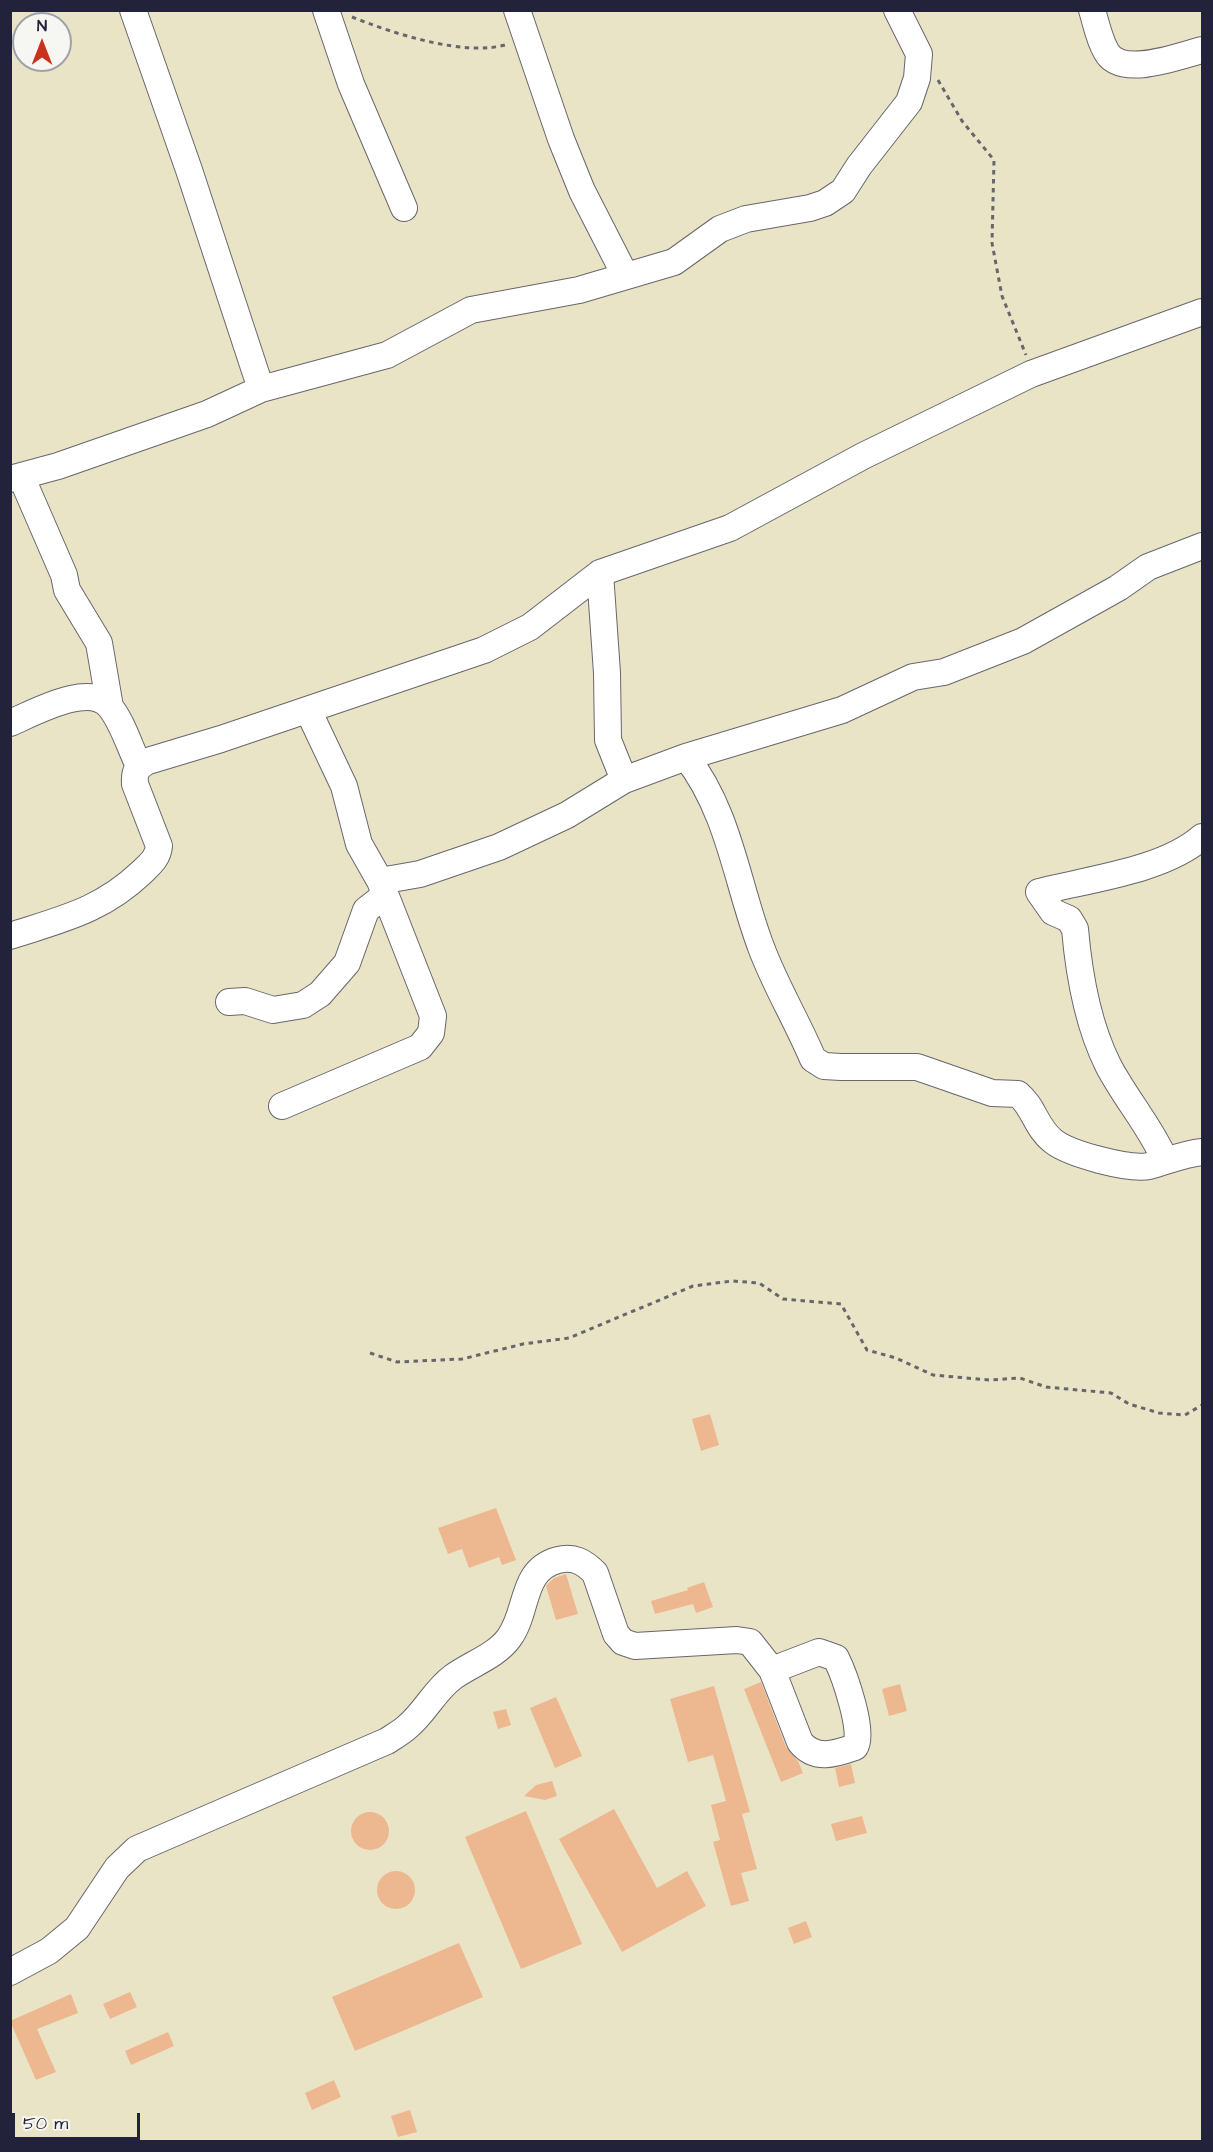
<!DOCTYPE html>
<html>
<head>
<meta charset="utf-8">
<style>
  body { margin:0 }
  #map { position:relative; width:1213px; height:2152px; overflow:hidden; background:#eae4c7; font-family:"Architects Daughter",sans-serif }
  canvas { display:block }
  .frame { position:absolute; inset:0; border:12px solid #22223b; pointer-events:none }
  .north { position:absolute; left:12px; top:12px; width:60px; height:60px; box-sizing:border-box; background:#f6f6f2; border:2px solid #a1a1a9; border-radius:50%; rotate:0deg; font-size:16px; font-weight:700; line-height:24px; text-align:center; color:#22223b }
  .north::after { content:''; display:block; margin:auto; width:21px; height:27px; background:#c8321e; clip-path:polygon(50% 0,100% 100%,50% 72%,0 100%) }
  .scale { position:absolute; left:12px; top:2113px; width:128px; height:27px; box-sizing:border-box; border:3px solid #22223b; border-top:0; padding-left:8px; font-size:18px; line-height:21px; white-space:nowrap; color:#22223b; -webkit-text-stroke:4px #f6f6f2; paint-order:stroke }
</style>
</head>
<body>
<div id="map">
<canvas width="1213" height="2152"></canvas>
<div class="frame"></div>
<div class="north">N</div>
<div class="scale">50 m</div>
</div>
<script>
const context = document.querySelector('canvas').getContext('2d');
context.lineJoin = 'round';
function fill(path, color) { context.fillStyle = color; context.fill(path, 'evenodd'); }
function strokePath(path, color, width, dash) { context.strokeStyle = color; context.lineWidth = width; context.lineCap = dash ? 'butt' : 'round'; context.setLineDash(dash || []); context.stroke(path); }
const building = new Path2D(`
  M710 1414 719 1445 701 1451 692 1419Z
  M496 1508 516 1560 502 1565 499 1557 469 1568 462 1549 448 1554 438 1528Z
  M566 1574 578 1614 556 1620 546 1586 554 1578Z
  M704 1582 713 1607 696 1613 693 1604 655 1614 651 1601 688 1590 687 1588Z
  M761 1682 786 1747 798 1761 803 1773 781 1782 744 1689Z
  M900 1684 907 1711 889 1716 882 1689Z
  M714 1686 750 1812 742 1814 757 1869 741 1873 749 1901 731 1906 713 1842 720 1840 711 1805 726 1801 713 1755 688 1762 670 1699Z
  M556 1697 582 1756 555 1768 530 1708Z
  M506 1709 511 1725 498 1729 493 1712Z
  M851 1764 855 1783 839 1787 835 1768Z
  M552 1781 557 1796 545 1800 524 1796 536 1785Z
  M614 1809 657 1888 687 1871 706 1906 622 1952 559 1839Z
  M526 1811 582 1944 521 1969 465 1837Z
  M351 1831a19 19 0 1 1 38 0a19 19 0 1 1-38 0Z
  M862 1816 867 1833 836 1841 831 1824Z
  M377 1890a19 19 0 1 1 38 0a19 19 0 1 1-38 0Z
  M806 1921 812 1937 794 1944 788 1928Z
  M459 1943 483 1997 355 2051 332 1997Z
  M130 1992 137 2007 110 2019 103 2004Z
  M71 1994 78 2013 37 2029 56 2072 36 2080 10 2021Z
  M168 2032 174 2046 131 2065 125 2051Z
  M334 2080 341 2097 312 2110 305 2093Z
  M410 2110 417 2132 398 2137 391 2116Z`);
const path = new Path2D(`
  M352 17C392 33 467 58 508 44
  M938 80 962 121 994 160 992 243 1002 296 1026 355
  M370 1353 397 1362 462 1359 523 1344 569 1338 693 1286 732 1281 759 1283 783 1299 841 1304 867 1350 896 1358 933 1375 989 1380 1020 1378 1046 1387 1111 1393 1129 1404 1159 1413 1185 1415 1202 1405`);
const minor = new Path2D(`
  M133 10 189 170 261 389
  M326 10 351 84 404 208
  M517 10 561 139 582 191 625 275
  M1092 10C1096 23 1099 39 1106 51 1120 79 1179 56 1202 50
  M21 476 64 575 67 590 99 643 110 707
  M10 479 58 466 207 414 261 389 387 355 471 310 579 290 674 262 720 229 746 219 810 208 825 203 843 191 859 166 909 102 917 78 919 54 897 10
  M600 573 607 673 608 740 624 780
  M10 723C34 713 90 681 110 707 123 723 130 748 139 766
  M686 757C729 811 737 884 761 947 775 985 797 1021 813 1059L824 1066 841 1067H917L992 1093 1018 1094C1034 1107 1036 1128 1053 1141 1069 1154 1129 1170 1149 1166 1168 1161 1183 1154 1202 1152
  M380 881 420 874 499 847 567 815 624 780 686 757 842 710 913 677 944 672 1023 641 1118 588 1148 567 1202 546
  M10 936C62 919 101 911 142 872 150 864 158 858 159 846L135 784C134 771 137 767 148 761L221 739 484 650 530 627 600 573 730 528 863 456 1031 374 1202 312
  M229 1002 245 1001 273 1010 303 1005 320 994 347 963 366 910 384 896
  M282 1106 420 1047 431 1033 433 1016 380 881 359 844 344 786 308 710
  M1165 1160C1150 1126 1125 1098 1108 1065 1087 1023 1079 975 1075 929L1069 919 1053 912 1039 892C1089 879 1163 871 1202 837
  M10 1972 49 1951 77 1928 117 1868 137 1849 387 1741C393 1737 400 1733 406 1728 424 1714 434 1691 453 1677 471 1664 496 1656 509 1638 529 1611 520 1570 558 1560 574 1556 584 1562 595 1573L616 1634 623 1642 635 1646 737 1640 750 1642 772 1670 800 1742C815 1761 835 1754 855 1747 865 1733 844 1674 836 1658L819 1652 772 1670`);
fill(building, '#edb78f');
strokePath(minor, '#68666c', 28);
strokePath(path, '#68666c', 3, [4.5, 4.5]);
strokePath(minor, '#fff', 26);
</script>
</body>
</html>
